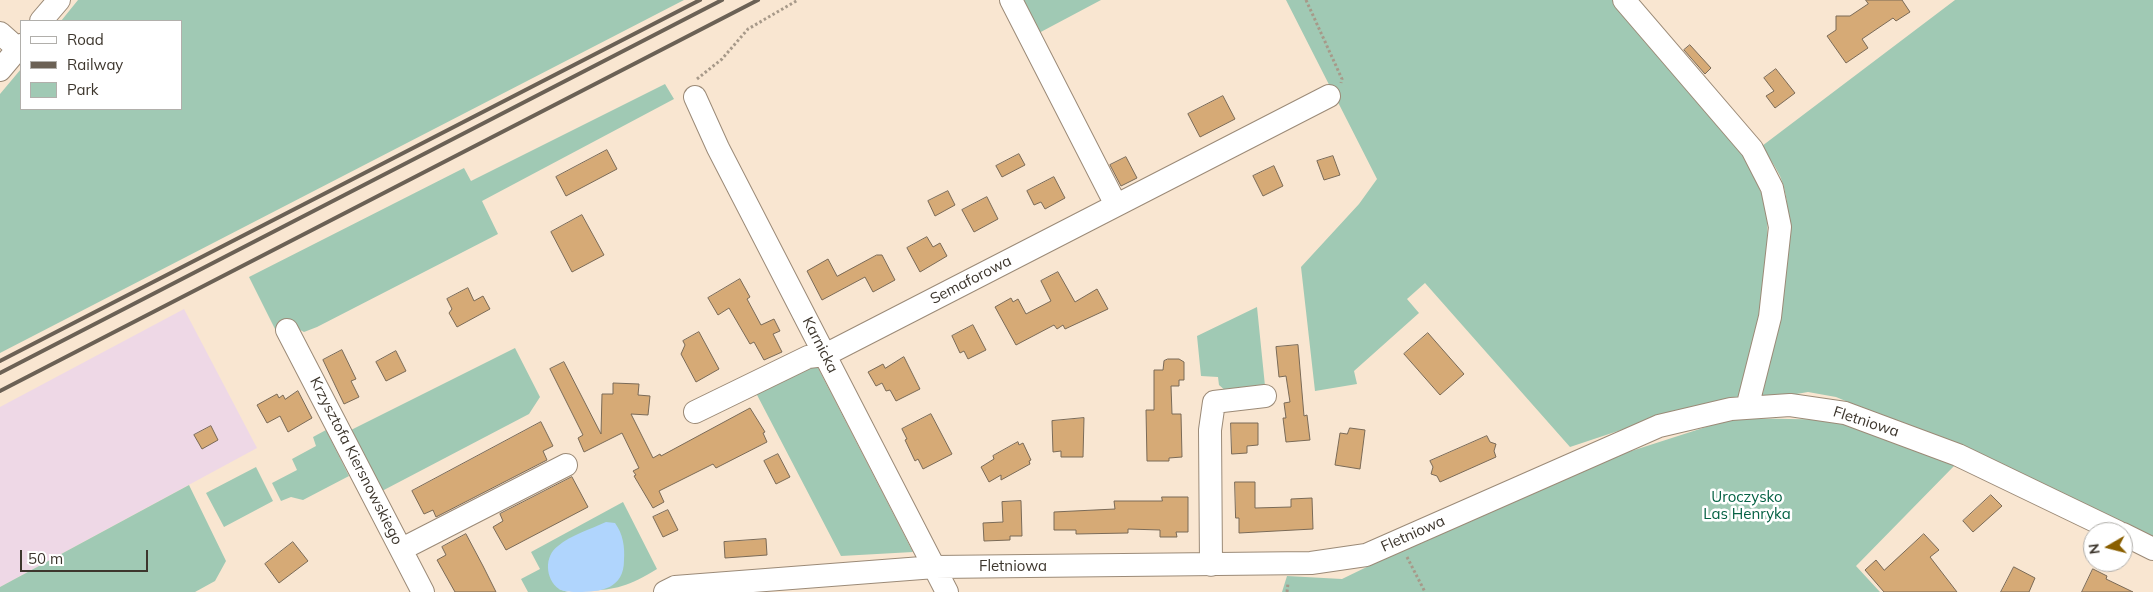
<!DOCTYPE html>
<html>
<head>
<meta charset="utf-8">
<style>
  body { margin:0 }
  #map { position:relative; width:2153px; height:592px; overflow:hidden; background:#f9e6d1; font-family:Mulish,sans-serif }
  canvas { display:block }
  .legend { position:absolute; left:20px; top:20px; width:162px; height:90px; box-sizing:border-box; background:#fff; border:1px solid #b1afab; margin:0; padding:6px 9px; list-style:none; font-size:15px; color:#3d362d }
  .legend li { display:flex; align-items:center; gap:10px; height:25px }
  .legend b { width:25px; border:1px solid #b1afab }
  .north { position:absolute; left:2083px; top:522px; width:50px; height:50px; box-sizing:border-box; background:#fff; border:1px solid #b1afab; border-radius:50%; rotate:262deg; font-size:14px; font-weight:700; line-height:20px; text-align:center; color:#3d362d }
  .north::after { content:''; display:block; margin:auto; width:18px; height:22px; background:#8a5f00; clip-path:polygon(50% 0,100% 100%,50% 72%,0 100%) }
  .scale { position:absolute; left:20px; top:550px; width:128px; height:22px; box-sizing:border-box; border:2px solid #3d362d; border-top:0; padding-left:6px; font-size:15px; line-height:18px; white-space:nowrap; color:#3d362d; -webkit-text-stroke:4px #fff; paint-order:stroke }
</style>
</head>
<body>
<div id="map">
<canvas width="2153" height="592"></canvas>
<ul class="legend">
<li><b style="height:6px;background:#fff"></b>Road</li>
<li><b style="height:6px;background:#6b6155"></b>Railway</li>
<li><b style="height:14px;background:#a0c9b4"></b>Park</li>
</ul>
<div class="north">N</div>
<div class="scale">50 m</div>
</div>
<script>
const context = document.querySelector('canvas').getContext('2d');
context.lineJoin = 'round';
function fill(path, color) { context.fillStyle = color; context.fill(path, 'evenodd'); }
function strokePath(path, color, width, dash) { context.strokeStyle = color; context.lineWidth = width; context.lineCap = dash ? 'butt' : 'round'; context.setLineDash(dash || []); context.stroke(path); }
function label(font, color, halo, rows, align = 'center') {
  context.font = font + ' Mulish,sans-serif'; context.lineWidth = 5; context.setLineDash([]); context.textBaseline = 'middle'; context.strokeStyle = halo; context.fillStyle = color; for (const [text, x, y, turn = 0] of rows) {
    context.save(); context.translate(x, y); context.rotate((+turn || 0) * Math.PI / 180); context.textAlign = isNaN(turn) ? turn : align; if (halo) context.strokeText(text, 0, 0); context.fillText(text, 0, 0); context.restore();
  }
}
const industrial = new Path2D(`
  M184 309 257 448 0 587V407Z`);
const green = new Path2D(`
  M78 0H684L0 353V94L21 69V109H181V21H61Z
  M1020 0H1101L1037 34Z
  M1286 0H1615L1733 137 1752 171 1767 207 1768 255 1763 313 1742 399 1630 427 1570 447 1425 283 1407 299 1419 313 1354 371 1357 384 1315 391 1301 267 1359 204 1377 179Z
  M1955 0H2153V541L1986 459 1836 397 1808 392 1762 400C1772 343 1803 229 1780 176 1775 166 1768 156 1762 146Z
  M665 84 674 99 482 201 498 234 317 327 304 332 287 323 275 329 249 277 464 168 471 181Z
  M1257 307 1265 386 1226 391 1219 385 1218 377 1201 376 1197 336Z
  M515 348 540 397 529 414 382 491 351 430Z
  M815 362 913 552 841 556 756 393Z
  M1734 418 1845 420 1955 465 1856 566 1880 592H1282L1287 576 1342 579 1410 546 1622 454Z
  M326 430 349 476 303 500 291 497 281 501 272 483 297 470 292 459 316 446 313 437Z
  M256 467 273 501 224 527 206 493Z
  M189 485 226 561 215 581 195 592H0V587Z
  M623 502 657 569C620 592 603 592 559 589L568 592H528L521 579 540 569 531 552Z`);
const water = new Path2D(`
  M606 522 615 523C623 534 625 547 624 560 624 589 601 592 578 592 572 592 564 592 559 589 545 579 544 556 558 546 571 535 591 529 606 522Z`);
const building = new Path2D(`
  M1866 0H1902L1910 12 1896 21 1893 18 1862 39 1868 48 1846 63 1827 36 1836 30V16H1850L1868 4Z
  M1690 45 1711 68 1705 74 1684 50Z
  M1776 69 1795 93 1775 108 1766 96 1774 91 1764 78Z
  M1223 96 1235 119 1200 137 1188 114Z
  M607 150 617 169 566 196 556 177Z
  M1019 154 1025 165 1002 177 996 166Z
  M1333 156 1340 175 1324 180 1317 161Z
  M1126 157 1137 178 1121 186 1110 165Z
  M1274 166 1283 186 1263 196 1253 176Z
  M1054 177 1065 198 1045 209 1041 202 1034 205 1027 191Z
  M948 191 955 205 935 216 928 201Z
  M987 197 998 219 974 232 962 210Z
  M582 215 604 255 572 272 551 232Z
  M927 237 933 247 940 243 947 256 920 272 907 248Z
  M877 255H882L895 280 873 292 865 277 822 300 807 271 828 259 837 276Z
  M1058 272 1075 302 1097 289 1108 309 1065 329 1063 325 1057 329 1054 325 1016 345 995 307 1011 298 1013 302 1018 299 1026 314 1051 301 1041 281Z
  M740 279 750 297 747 299 761 325 774 319 780 331 773 334 782 352 764 360 754 342 750 344 729 308 718 315 708 298Z
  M468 288 474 301 483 296 490 309 457 327 449 313 452 309 447 299Z
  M973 325 986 350 968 359 964 351 960 353 952 336Z
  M699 332 719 369 696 382 681 354 685 345 683 341Z
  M1428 333 1464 374 1440 395 1404 354Z
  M1298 345 1304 416 1307 415 1310 440 1286 442 1283 418H1286L1284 403 1290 402 1286 376 1279 377 1276 347Z
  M342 350 356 379 351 381 359 397 344 404 323 360Z
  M396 351 406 371 386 381 376 362Z
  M904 357 920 389 896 401 890 390 886 391 882 383 876 386 868 372 883 364 885 368Z
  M1168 359H1179L1184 362V380H1179V386H1171L1172 414H1181L1182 457 1169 458V461H1147L1146 410H1154V370H1163L1164 361Z
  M564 362 601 434 602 394H613V383L639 384 638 395 650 396 648 415 631 414 653 458 660 454 661 456 750 408 765 432 763 433 767 442 716 468 713 464 659 491 664 502 653 508 634 476 636 475 633 471 639 468 622 433 584 452 578 438 583 435 550 369Z
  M298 391 312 418 288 432 280 416 267 423 257 405 277 394 279 398 283 395 285 399Z
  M931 414 952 454 923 469 918 459 915 461 905 440 907 439 902 429Z
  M1084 418 1083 457H1061V451L1053 452 1052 421Z
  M541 422 553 446 543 451 547 460 436 517 433 510 424 514 412 491Z
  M1231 423H1258V445L1247 446V453L1232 454Z
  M211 426 218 440 202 449 194 435Z
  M1350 428 1365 430 1360 469 1335 465 1340 433 1347 434Z
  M1487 436 1490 442 1496 444 1494 451 1496 457 1440 482 1437 476 1431 474 1433 467 1430 461Z
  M1018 442 1019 445 1023 443 1031 460 1029 461 1030 464 1001 480V475L989 482 981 467 994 459 993 456Z
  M778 454 790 477 776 484 764 461Z
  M572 477 588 507 506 550 493 527 503 521 500 514Z
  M1235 482H1255V508L1291 507V499L1312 498 1313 529 1239 533V518H1236Z
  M1991 495 2002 506 1973 532 1963 521Z
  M1162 497H1188V532H1176L1177 537H1160V530L1128 529V533L1076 534V530H1054V512L1115 509 1114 501H1162Z
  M1021 501 1022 536H1010V540L984 541 983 523 1003 522 1002 502Z
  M668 510 678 530 663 537 653 517Z
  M466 534 483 566 496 592H455L437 560 446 555 442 547Z
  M1924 534 1939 550 1930 557 1957 592H1884L1865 570 1876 560 1884 570Z
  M766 539 767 555 725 558 724 542Z
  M293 542 308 561 279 583 265 564Z
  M2014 567 2035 578 2029 592H2001Z
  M2093 569 2107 576 2106 579 2133 592H2082Z`);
const path = new Path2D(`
  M1306 0 1342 79 1341 83
  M697 79 722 59 748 29 798 0
  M1407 557 1425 592
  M1287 592 1288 583`);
const minor = new Path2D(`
  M1011 0 1116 205
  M1624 0 1752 149 1772 188 1780 227 1770 317 1747 408
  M41 21 59 0
  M0 33 18 49
  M0 70 21 45
  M695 97 718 148 947 592
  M287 330 423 592
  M695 412 808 357 825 355 1329 96
  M2123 534 2153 549
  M402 549 566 465
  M1211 565 1210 430 1214 402 1265 396
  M665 592 675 587 935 567 1311 563 1366 555 1659 426 1731 409 1790 405 1845 413 1958 455 2118 532`);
const rail = new Path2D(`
  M0 361 700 0
  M0 373 722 0
  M0 391 758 0`);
const streetNames = [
  ["Semaforowa",971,280,-27],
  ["Karnicka",820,345,63],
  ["Fletniowa",1866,422,18],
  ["Krzysztofa Kiersnowskiego",356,461,63],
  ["Fletniowa",1413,534,-24],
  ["Fletniowa",1013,566]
];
const parkNames = [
  ["Uroczysko",1747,497],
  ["Las Henryka",1747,514]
];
fill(industrial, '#eed8e6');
fill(green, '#a0c9b4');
fill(water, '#b0d5fd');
fill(building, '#d6aa76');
strokePath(building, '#7a6a57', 1);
strokePath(minor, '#9b8a77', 24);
strokePath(path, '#a79989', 3, [2.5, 2.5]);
strokePath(minor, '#fff', 22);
strokePath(rail, '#6b6155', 4);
label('15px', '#3d362d', '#fff', streetNames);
label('15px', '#046143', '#fff', parkNames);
</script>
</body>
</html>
